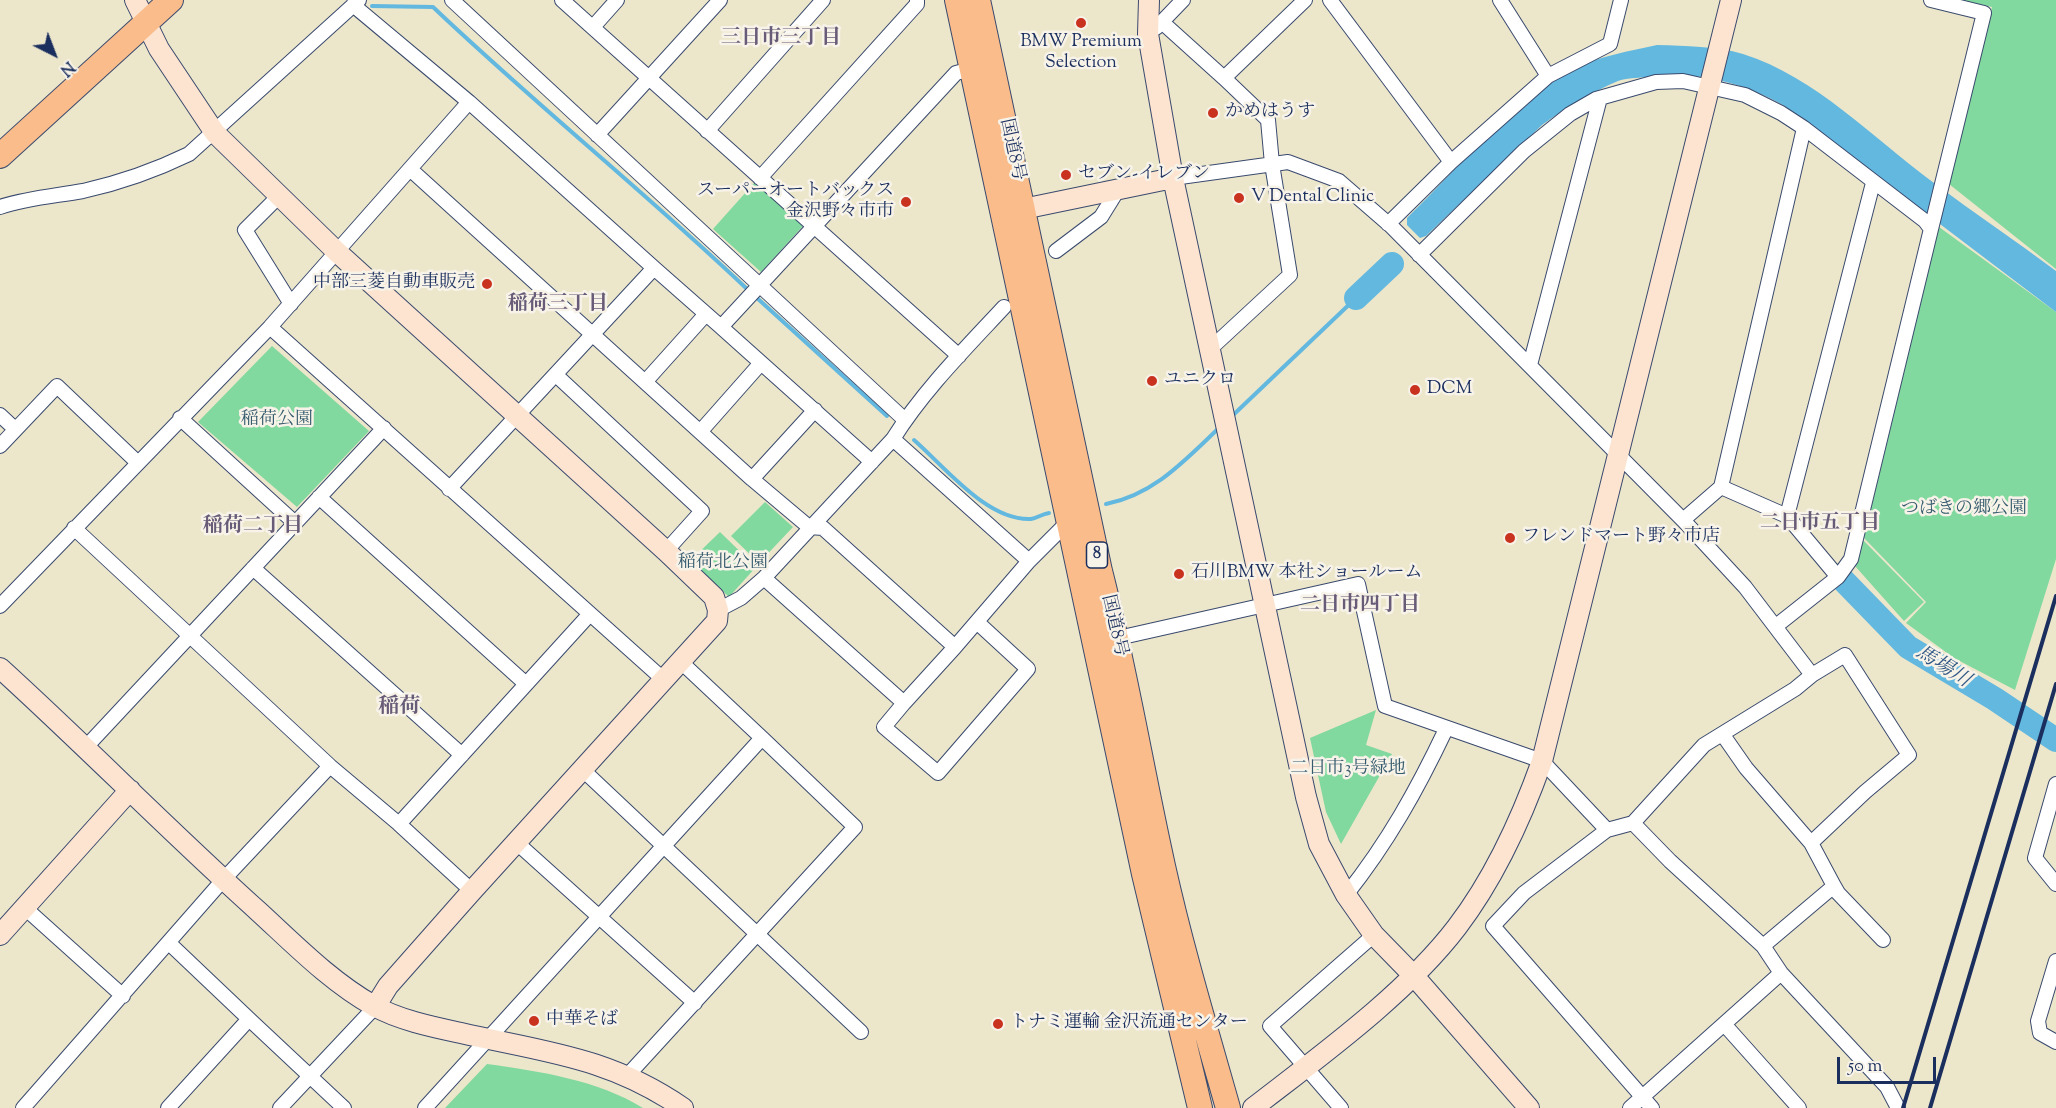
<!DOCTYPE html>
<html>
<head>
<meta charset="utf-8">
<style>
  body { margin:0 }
  #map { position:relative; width:2056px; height:1108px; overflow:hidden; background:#ece6cb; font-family:"Sorts Mill Goudy",serif }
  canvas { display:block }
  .north { position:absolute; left:24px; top:24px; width:60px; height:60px; -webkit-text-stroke:4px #f7f3e8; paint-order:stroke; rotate:138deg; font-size:16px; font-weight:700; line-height:24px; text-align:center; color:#1b2f5e }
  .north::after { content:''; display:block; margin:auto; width:21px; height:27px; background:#1b2f5e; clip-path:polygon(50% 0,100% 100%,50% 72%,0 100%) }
  .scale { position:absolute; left:1837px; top:1057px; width:99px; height:27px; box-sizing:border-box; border:3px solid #1b2f5e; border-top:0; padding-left:8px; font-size:18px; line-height:21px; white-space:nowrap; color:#1b2f5e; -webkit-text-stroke:4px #f7f3e8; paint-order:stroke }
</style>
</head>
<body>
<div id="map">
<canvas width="2056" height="1108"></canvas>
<div class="north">N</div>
<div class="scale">50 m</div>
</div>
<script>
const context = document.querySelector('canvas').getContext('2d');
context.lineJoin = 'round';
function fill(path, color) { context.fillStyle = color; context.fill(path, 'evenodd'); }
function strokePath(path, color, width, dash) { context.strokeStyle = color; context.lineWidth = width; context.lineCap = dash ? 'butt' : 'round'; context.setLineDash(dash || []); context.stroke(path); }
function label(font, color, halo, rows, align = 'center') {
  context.font = font + ' "Sorts Mill Goudy","Noto Serif JP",serif'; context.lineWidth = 5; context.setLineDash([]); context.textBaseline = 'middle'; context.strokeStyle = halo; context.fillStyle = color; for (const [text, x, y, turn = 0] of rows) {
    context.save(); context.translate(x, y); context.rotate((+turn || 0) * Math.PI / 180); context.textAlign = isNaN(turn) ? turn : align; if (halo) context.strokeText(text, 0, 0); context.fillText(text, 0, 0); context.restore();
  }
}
const green = new Path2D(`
  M1962 0H2056V269L1949 184 1992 7Z
  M755 182 803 226 761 272 713 229Z
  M1939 227 2056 312V559L2015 690 1954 658 1906 623 1926 602 1864 538Z
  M272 346 369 431 297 507 198 422Z
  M765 502 793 527 759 563 731 536Z
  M720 532 756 567 729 597 690 561Z
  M1863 540 1924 602 1904 621 1855 566Z
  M1376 710 1366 745 1392 754 1341 844 1326 812 1310 738Z
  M487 1064C538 1071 598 1080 643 1108H445Z`);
const water = new Path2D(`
  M1657 45C1686 46 1716 46 1743 54 1816 77 1874 139 1934 183 1974 213 2016 241 2056 271V312L1783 105C1741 82 1694 70 1646 77 1637 78 1626 78 1618 81 1592 92 1565 108 1542 125L1426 236 1420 238 1407 225V218C1456 170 1514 101 1574 69 1599 56 1630 51 1657 45Z`);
const stream = new Path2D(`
  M372 6 433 7C535 104 645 192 747 289
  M757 298 887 416
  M1230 418 1356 298
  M914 440C945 467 987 521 1031 519 1037 518 1042 514 1049 513
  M1106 504C1155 494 1185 460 1220 427`);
const river = new Path2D(`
  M1356 298 1392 264
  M1842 579 1908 647 1995 699 2056 740`);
const street = new Path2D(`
  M452 0 905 420
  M562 0 959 356
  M1330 0 1451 162
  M1500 0 1548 76
  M353 5 469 102 654 268
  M1163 23 1224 78
  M593 27 617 0
  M1156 28 1183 0
  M1804 128 1925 221 1931 229 1851 559 1838 577
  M707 131 823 0
  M597 135 720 0
  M410 169 752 479 809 527 823 528 955 647 904 703 764 578
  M760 178 917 4V0
  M1173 178 1288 162 1339 181 1392 227 1683 520 1745 587 1812 675 1795 689 1704 745 1633 823 1607 830 1524 893 1493 926 1652 1108
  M278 197 245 230 291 304
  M0 207C27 198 55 196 83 191 119 183 156 170 189 154L359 0
  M1388 224 1451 162 1548 76 1610 44 1621 0
  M1931 229 1984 13 1931 0
  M1056 251 1101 217 1119 188
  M1419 255 1524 151 1570 114 1596 99 1656 82 1683 81 1745 95 1781 113 1804 128 1721 487 1787 516 1838 577 1776 626
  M270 327 664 680
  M721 327 872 462
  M1210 349 1290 275 1272 164 1268 120 1224 78 1305 0
  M1530 365 1600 98
  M556 375 702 511 666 551
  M645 382 706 314
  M0 415 15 429
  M180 418 295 523
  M700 432 761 363
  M893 439 1029 561 1068 522
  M0 446 57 386 137 462
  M752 479 815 410
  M449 489 654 268 721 327 956 73 971 69
  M319 497 526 684
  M1787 516 1873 183
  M1683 520 1721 487
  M74 528 330 766 399 824 472 891
  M253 568 462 755
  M0 606 270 327 469 102
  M718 610 741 598 764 578 893 439C923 391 965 349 1004 307
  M1118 638 1358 584 1385 706 1542 761 1607 830
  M955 647 1029 561
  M904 703 884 727 938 773 1028 669 978 623
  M1723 735 1746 768 1811 843 1834 886 1763 946 1781 973 1887 1087 1898 1108
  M86 747 384 428
  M583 770 861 1032
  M2056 784 2035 858 2056 884
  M1633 823 1670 861 1763 946
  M399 824 589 615
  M517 843 695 1003
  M1811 843 1865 792 1909 755 1845 655 1812 675
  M1834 886 1838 893 1883 940
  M1346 895C1388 842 1417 790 1446 729
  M25 908 123 996
  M2056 961 2038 1021 2040 1033 2056 1042
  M249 1019 344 1108
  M1724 1024 1799 1108
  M628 1075 855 827 762 738
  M23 1108 223 880 330 766
  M168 1108 249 1019 169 943
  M280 1108 375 1007
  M425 1108 762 738 680 661
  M1341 1108 1270 1026 1374 935
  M1630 1108 1781 973`);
const secondary = new Path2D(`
  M135 0 159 49 215 133 337 252 666 551 714 597 718 610 717 621 472 891 388 986 375 1007
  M1149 0 1148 34 1173 178 1306 797 1319 844 1346 895 1374 935 1414 976 1529 1108
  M1023 209 1173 178
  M0 668C88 748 170 832 258 911 294 944 331 982 374 1006 399 1020 433 1027 461 1033 545 1052 609 1057 683 1108
  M0 935 130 790
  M1253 1108C1320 1056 1406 994 1457 927 1495 877 1521 820 1542 761L1731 0`);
const highway = new Path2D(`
  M957 0 1144 874 1200 1108
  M978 0 1100 571C1125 668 1141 767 1163 866 1181 947 1205 1027 1228 1108
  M0 156 171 0`);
const rail = new Path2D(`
  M1903 1108 2056 596
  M1930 1108 2056 684`);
const markers = [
  [1081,23,6,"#c8321e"],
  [1213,113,6,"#c8321e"],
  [1066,175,6,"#c8321e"],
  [1239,198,6,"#c8321e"],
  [906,202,6,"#c8321e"],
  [487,284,6,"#c8321e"],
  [1152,381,6,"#c8321e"],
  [1415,390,6,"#c8321e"],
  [1510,538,6,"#c8321e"],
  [1179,574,6,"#c8321e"],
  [534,1021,6,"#c8321e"],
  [998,1024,6,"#c8321e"]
];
const shields = [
  [1097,555,21]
];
const shieldNames = [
  ["8",1097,555]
];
const poiNames = [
  ["BMW Premium",1081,43,"center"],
  ["Selection",1081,64,"center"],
  ["かめはうす",1225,113],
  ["セブン-イレブン",1078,175],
  ["スーパーオートバックス",894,192,"right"],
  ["金沢野々市市",894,213,"right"],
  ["V Dental Clinic",1251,198],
  ["中部三菱自動車販売",475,284,"right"],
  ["ユニクロ",1164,381],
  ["DCM",1427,390],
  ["フレンドマート野々市店",1522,538],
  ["石川BMW 本社ショールーム",1191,574],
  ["中華そば",546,1021],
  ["トナミ運輸 金沢流通センター",1010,1024]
];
const streetNames = [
  ["国道8号",1011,150,78],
  ["国道8号",1113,626,77]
];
const parkNames = [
  ["稲荷公園",277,421],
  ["つばきの郷公園",1964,510],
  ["稲荷北公園",723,564],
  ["二日市3号緑地",1348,770]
];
const neighbourhoodNames = [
  ["三日市三丁目",781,40],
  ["稲荷三丁目",558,306],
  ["二日市五丁目",1820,525],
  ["稲荷二丁目",253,528],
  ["二日市四丁目",1360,607]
];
const waterNames = [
  ["馬場川",1942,668,32]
];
const quarterNames = [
  ["稲荷",399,708]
];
fill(green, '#81d99f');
fill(water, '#63b8df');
strokePath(stream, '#63b8df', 4);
strokePath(river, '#63b8df', 24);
strokePath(street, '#3a4a6e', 16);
strokePath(secondary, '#3a4a6e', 22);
strokePath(highway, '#3a4a6e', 26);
strokePath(street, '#fff', 14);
strokePath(secondary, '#fde4d0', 20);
strokePath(highway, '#f9bc8a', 24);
strokePath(rail, '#1b2f5e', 4);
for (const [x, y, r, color] of markers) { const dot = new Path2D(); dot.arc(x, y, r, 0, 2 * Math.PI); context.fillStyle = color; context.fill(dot); strokePath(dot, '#f7f3e8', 2); }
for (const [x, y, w] of shields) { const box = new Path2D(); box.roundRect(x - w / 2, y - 13, w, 26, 4.5); context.fillStyle = '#f7f3e8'; context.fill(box); strokePath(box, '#1b2f5e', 1.5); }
label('bold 16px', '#1b2f5e', null, shieldNames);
label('18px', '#1b2f5e', '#f7f3e8', poiNames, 'left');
label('18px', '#1b2f5e', '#f7f3e8', streetNames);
label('18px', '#345a6e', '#f7f3e8', parkNames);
label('bold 20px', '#685b78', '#f7f3e8', neighbourhoodNames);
label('italic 20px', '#315885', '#f7f3e8', waterNames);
label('bold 21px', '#685b78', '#f7f3e8', quarterNames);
</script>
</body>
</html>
